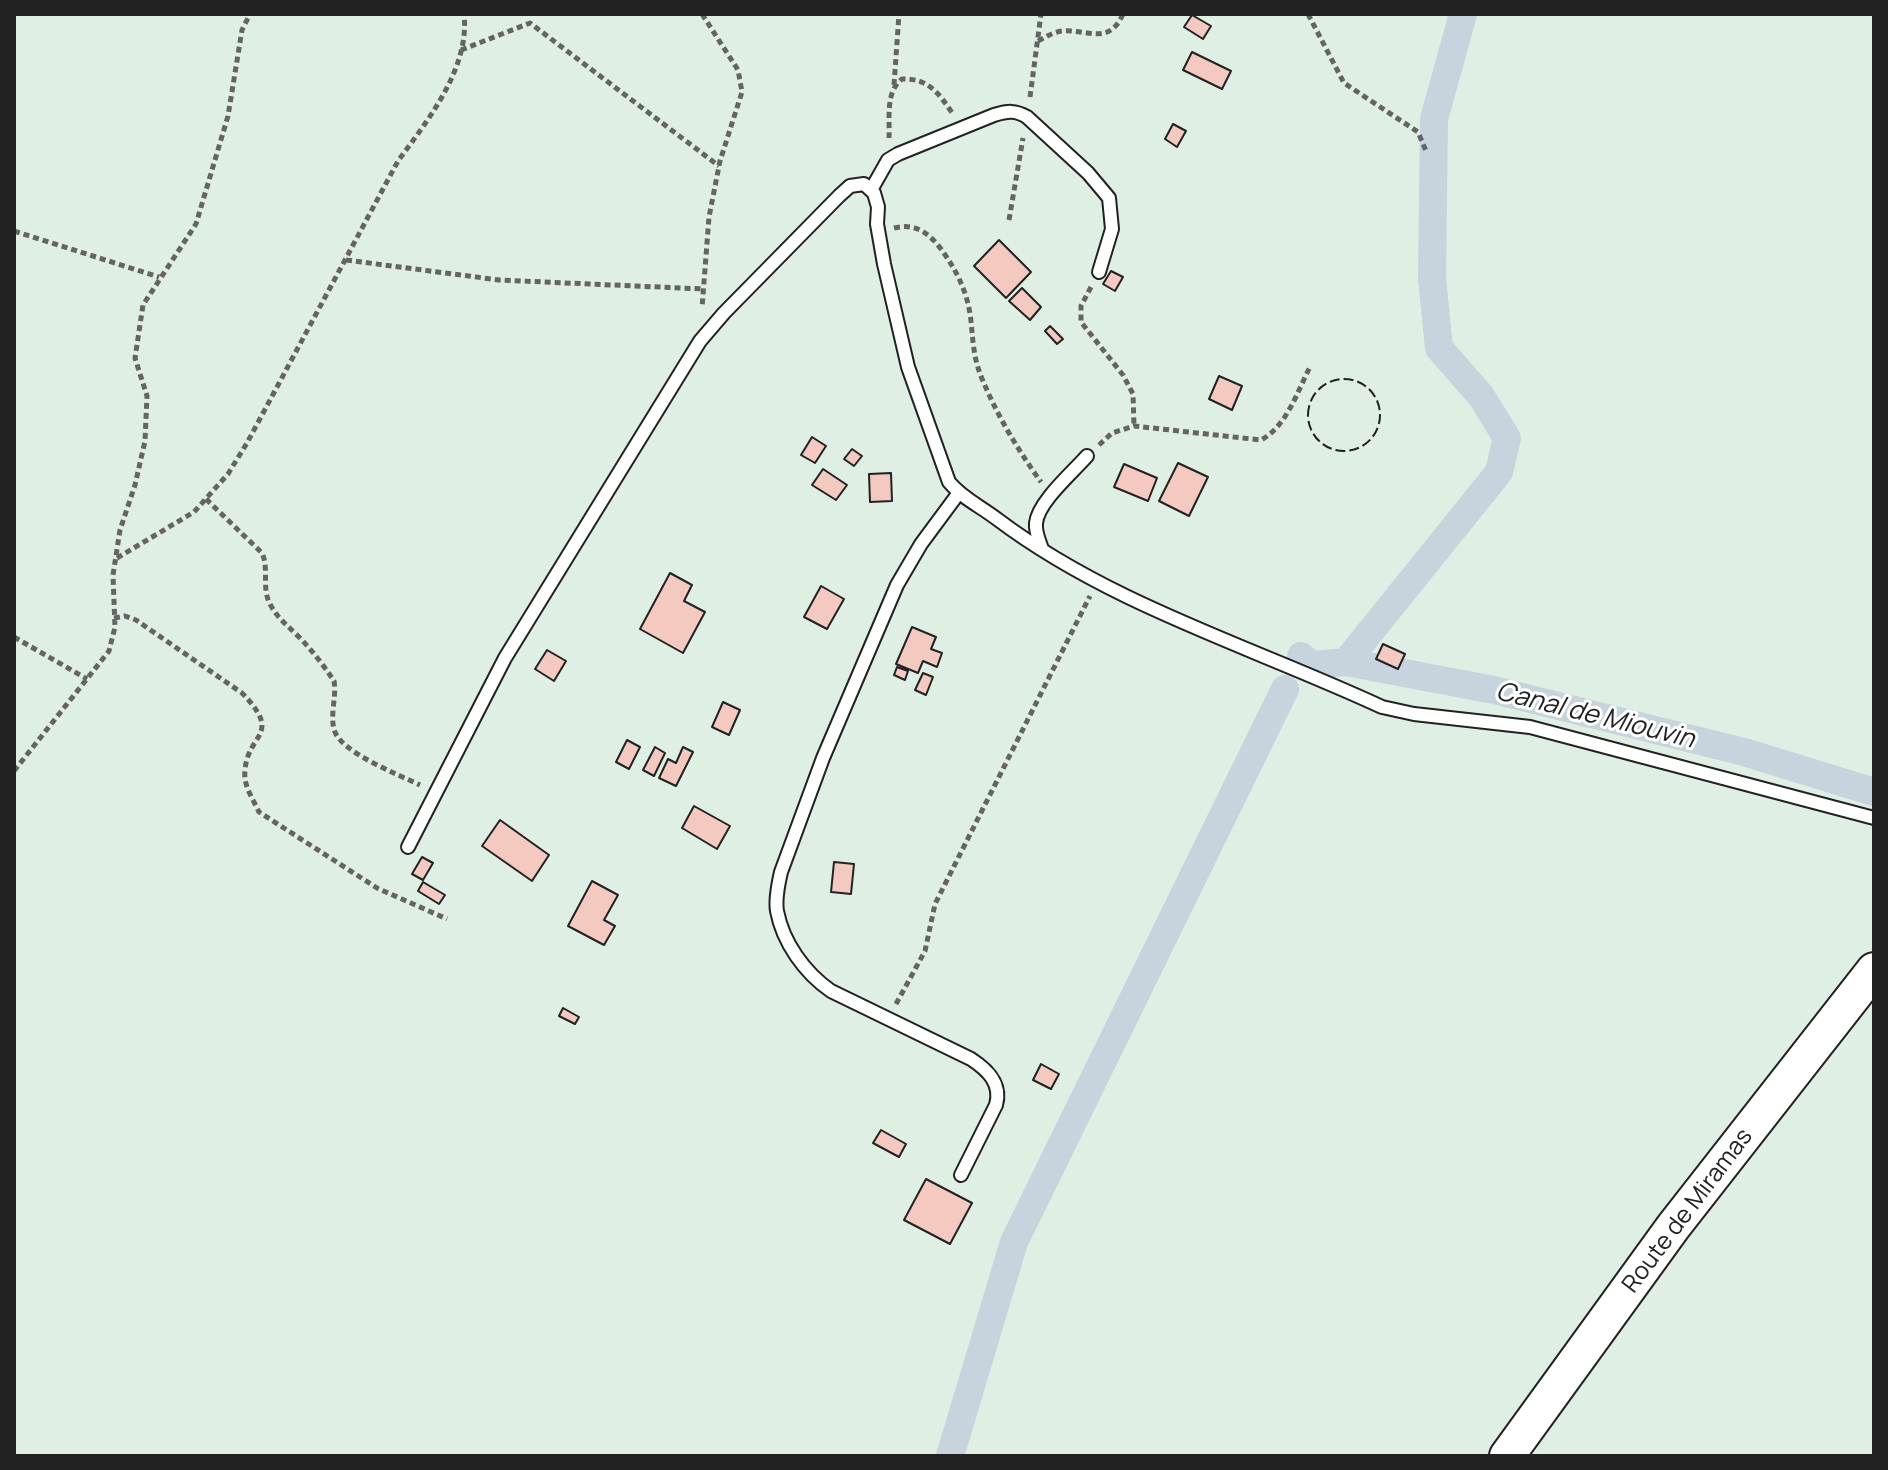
<!DOCTYPE html>
<html>
<head>
<meta charset="utf-8">
<style>
  body { margin:0 }
  #map { position:relative; width:1888px; height:1470px; overflow:hidden; background:#fff; font-family:Manrope,sans-serif }
  canvas { display:block }
  .frame { position:absolute; inset:0; border:16px solid #222; pointer-events:none }
</style>
</head>
<body>
<div id="map">
<canvas width="1888" height="1470"></canvas>
<div class="frame"></div>
</div>
<script>
const context = document.querySelector('canvas').getContext('2d');
context.lineJoin = 'round';
function fill(path, color) { context.fillStyle = color; context.fill(path, 'evenodd'); }
function strokePath(path, color, width, dash) { context.strokeStyle = color; context.lineWidth = width; context.lineCap = dash ? 'butt' : 'round'; context.setLineDash(dash || []); context.stroke(path); }
function label(font, color, halo, rows, align = 'center') {
  context.font = font + ' Manrope,sans-serif'; context.lineWidth = 6; context.setLineDash([]); context.textBaseline = 'middle'; context.strokeStyle = halo; context.fillStyle = color; for (const [text, x, y, turn = 0] of rows) {
    context.save(); context.translate(x, y); context.rotate((+turn || 0) * Math.PI / 180); context.textAlign = isNaN(turn) ? turn : align; if (halo) context.strokeText(text, 0, 0); context.fillText(text, 0, 0); context.restore();
  }
}
const green = new Path2D(`
  M14 14H1874V1456H14Z`);
const canal = new Path2D(`
  M1301 656 1312 665 1346 662 1494 690 1744 752 1874 792
  M1346 662 1499 472 1507 438 1481 396 1439 348 1432 278 1434 119 1463 14
  M950 1456 1014 1242 1285 689`);
const building = new Path2D(`
  M1192 15 1211 26 1203 39 1184 27Z
  M1192 52 1231 71 1222 89 1183 70Z
  M1173 124 1186 131 1177 147 1165 139Z
  M999 240 1031 272 1006 298 974 266Z
  M1111 271 1123 277 1115 291 1103 284Z
  M1022 288 1041 307 1030 320 1009 301Z
  M1050 326 1063 339 1057 344 1045 331Z
  M1219 376 1242 386 1232 410 1209 399Z
  M812 437 826 446 815 463 801 455Z
  M852 449 862 456 854 466 844 459Z
  M1178 463 1208 477 1189 516 1159 501Z
  M1124 464 1157 478 1148 501 1114 487Z
  M823 469 847 485 836 500 812 485Z
  M891 473 892 501 870 502 869 474Z
  M670 573 692 585 684 601 705 612 683 653 640 629Z
  M821 586 844 599 827 629 804 617Z
  M912 627 936 637 931 649 942 653 937 667 923 661 918 673 896 664Z
  M1383 644 1405 654 1398 669 1376 659Z
  M547 650 566 661 554 681 535 669Z
  M897 667 908 671 905 680 894 675Z
  M923 673 933 677 926 695 915 690Z
  M723 702 740 710 729 735 712 727Z
  M627 740 640 747 629 769 616 762Z
  M655 747 665 753 654 776 643 770Z
  M683 747 693 752 676 786 659 778 668 759 676 763Z
  M694 806 730 826 717 849 682 828Z
  M500 820 549 855 532 881 482 846Z
  M422 857 433 863 423 880 412 874Z
  M834 862 854 864 851 894 831 892Z
  M592 881 618 895 604 920 615 926 604 945 568 926Z
  M423 882 445 895 439 904 418 891Z
  M563 1008 579 1017 575 1024 559 1016Z
  M1041 1064 1059 1074 1051 1089 1033 1080Z
  M881 1130 906 1144 899 1157 873 1143Z
  M926 1179 972 1203 950 1244 904 1220Z`);
const path = new Path2D(`
  M702 14 738 70 742 92 720 161 709 217 702 308
  M1308 14 1344 83 1418 132 1426 151
  M1038 41C1046 37 1053 32 1062 31 1088 29 1109 46 1123 14
  M461 50 530 23 719 166
  M894 85 899 14
  M1030 97 1041 14
  M889 138C890 118 885 92 902 79 929 78 939 94 953 114
  M1009 220 1023 138
  M894 228C915 223 928 232 941 249 957 271 968 293 971 321 973 343 974 361 983 381 998 417 1018 450 1041 482
  M14 231 159 277
  M346 260 499 280 704 289
  M1091 287 1081 306V322L1123 375 1133 394 1134 426
  M1099 445 1112 433 1134 426 1261 440C1287 426 1297 392 1310 367
  M206 499 262 553C269 568 262 586 269 602 276 617 287 625 298 636 312 650 324 666 334 681 337 697 329 717 335 732 343 753 399 775 420 785
  M117 558 194 512 228 474 247 443 398 161C428 120 470 68 464 14
  M114 618 125 616 136 620 242 693C284 736 247 733 245 771 243 785 253 799 259 812L377 888 447 919
  M14 637 87 679
  M14 771 109 651 115 627 113 575 120 530 135 485 145 441 147 396 135 358 143 305 196 224 228 116 242 30 250 14
  M896 1004 925 951 935 904 1090 596`);
const lane = new Path2D(`
  M871 190 888 160 898 154 994 115C1008 111 1015 110 1027 117L1088 173 1109 198 1112 229 1099 272
  M958 494 921 544 897 585 823 758 781 872C778 885 775 899 777 911 783 943 805 973 831 991L971 1059C988 1070 1002 1084 996 1105L961 1175
  M1042 549C1039 540 1035 532 1036 523 1038 502 1073 472 1087 456
  M408 847 505 658 700 341 724 313 839 196 850 186 864 184 874 193 878 207 877 224 884 264 908 367 949 482C962 498 980 506 997 519 1111 605 1253 647 1382 707L1414 714 1530 727 1874 818`);
const secondary = new Path2D(`
  M1507 1456 1673 1227 1874 970`);
const fence = new Path2D(`
  M1308 415a36 36 0 1 1 72 0a36 36 0 1 1-72 0Z`);
const streetNames = [
  ["Route de Miramas",1688,1211,-53]
];
const waterNames = [
  ["Canal de Miouvin",1595,716,14]
];
fill(green, '#e0efe3');
strokePath(green, '#6f6f6f', 2);
strokePath(canal, '#c7d3dd', 28);
fill(building, '#f3c9c0');
strokePath(building, '#222', 2);
strokePath(lane, '#222', 16);
strokePath(secondary, '#222', 38);
strokePath(path, '#646464', 5, [6, 4]);
strokePath(lane, '#fff', 12);
strokePath(secondary, '#fff', 34);
strokePath(fence, '#222', 2, [10, 4]);
label('24px', '#222', '#fff', streetNames);
label('italic 26px', '#222', '#fff', waterNames);
</script>
</body>
</html>
